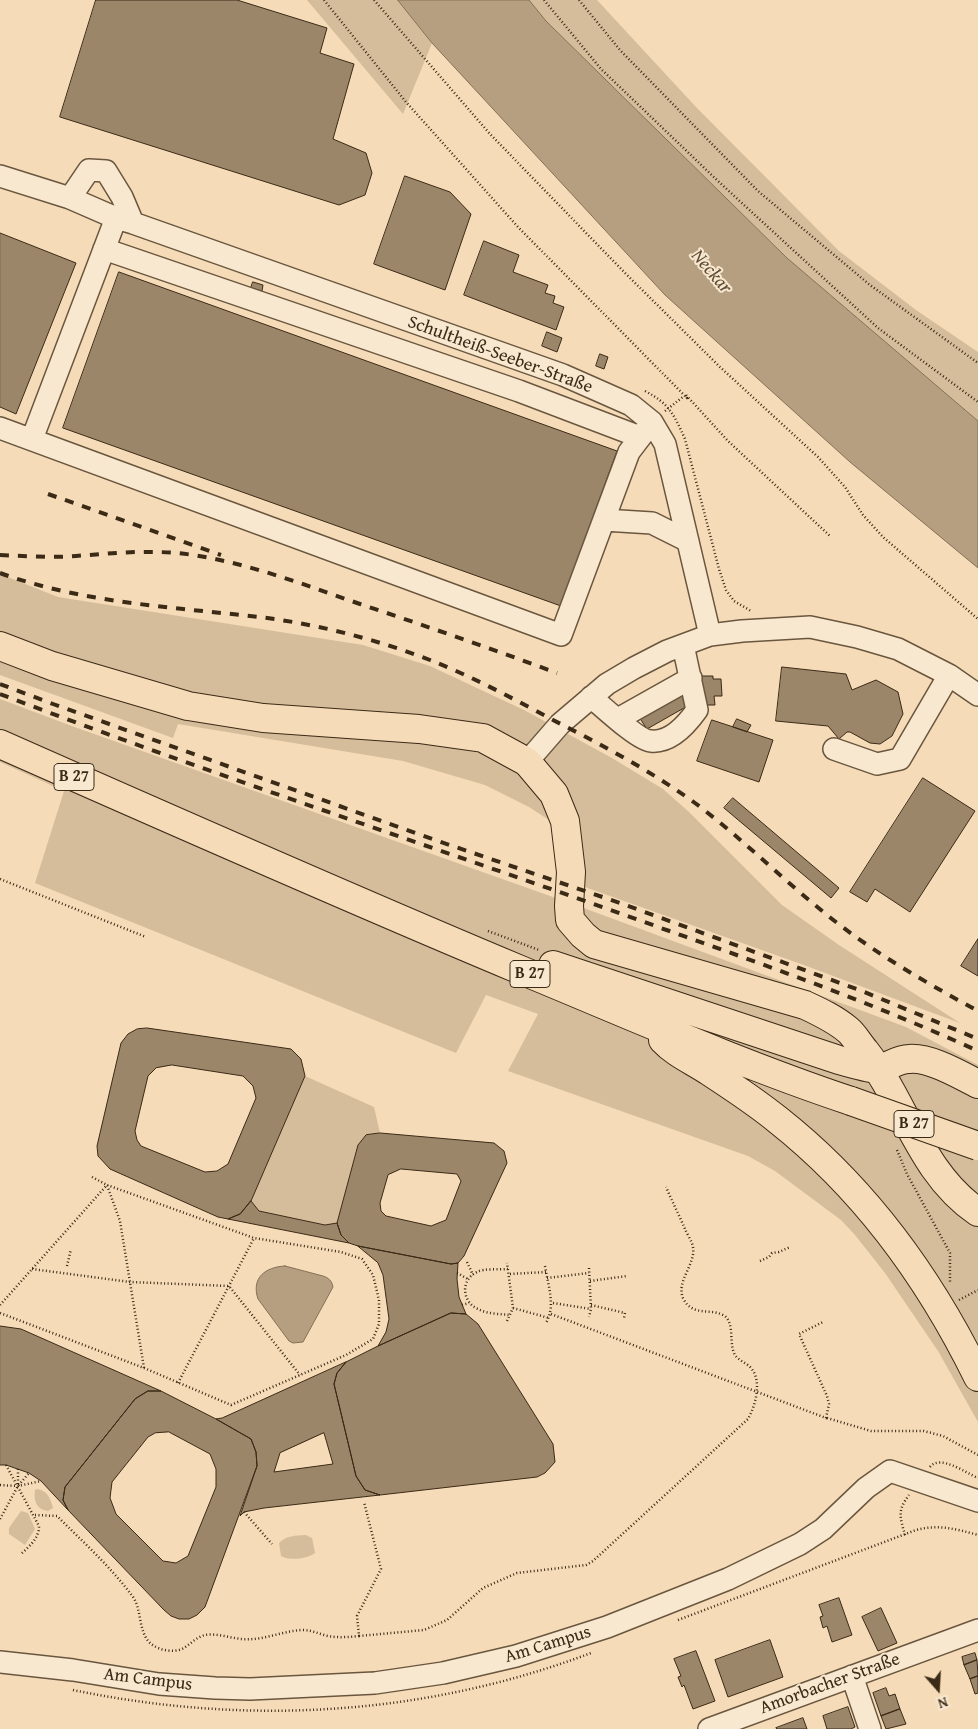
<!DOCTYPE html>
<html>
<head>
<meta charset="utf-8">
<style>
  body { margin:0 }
  #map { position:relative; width:978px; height:1729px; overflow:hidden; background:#f5dbb7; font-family:"Gentium Book Plus",serif }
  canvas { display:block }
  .north { position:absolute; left:913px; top:1664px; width:50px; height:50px; -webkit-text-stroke:4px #f8e8d0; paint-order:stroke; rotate:161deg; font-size:14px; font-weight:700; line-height:20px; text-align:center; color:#3b2a16 }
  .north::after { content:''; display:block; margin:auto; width:18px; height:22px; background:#3b2a16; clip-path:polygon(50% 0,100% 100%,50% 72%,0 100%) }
</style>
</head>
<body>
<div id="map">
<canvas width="978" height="1729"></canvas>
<div class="north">N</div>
</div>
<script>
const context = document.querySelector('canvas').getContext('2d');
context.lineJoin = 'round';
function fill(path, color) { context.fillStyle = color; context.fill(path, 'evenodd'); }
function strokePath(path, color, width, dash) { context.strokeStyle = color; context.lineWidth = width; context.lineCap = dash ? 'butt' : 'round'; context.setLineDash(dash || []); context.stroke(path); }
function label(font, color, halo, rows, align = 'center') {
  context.font = font + ' "Gentium Book Plus",serif'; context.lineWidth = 4; context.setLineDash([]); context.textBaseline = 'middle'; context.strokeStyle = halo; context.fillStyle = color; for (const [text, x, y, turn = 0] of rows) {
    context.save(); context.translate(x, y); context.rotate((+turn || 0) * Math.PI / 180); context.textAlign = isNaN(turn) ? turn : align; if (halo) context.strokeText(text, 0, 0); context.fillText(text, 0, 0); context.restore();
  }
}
const green = new Path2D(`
  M307 0H400L432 43 403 114Z
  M529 0H597L696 107 839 251 916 310 978 352V421L787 258 546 21Z
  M0 574 58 597 363 645 430 666 524 710 612 758 663 789 689 812 782 905 839 945 960 1023 801 964 568 881 555 824 529 807 485 785 403 761 178 724 173 738 0 675Z
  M0 699 69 725 581 907 906 1027 978 1065V1422L938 1351 885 1273 855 1235 841 1220 775 1171 748 1156 508 1071 538 1014 486 995 456 1053 35 883 64 791 0 762Z
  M305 1076 374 1107 380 1133 366 1135 358 1145 337 1223 325 1225 259 1211 251 1201Z
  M37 1489C47 1490 51 1499 53 1508L48 1511C37 1510 33 1501 35 1490Z
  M21 1511 28 1513 35 1529 25 1545 9 1534V1528Z
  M306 1535 312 1538 315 1553C307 1559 290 1561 281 1556L279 1543C287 1535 295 1536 306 1535Z`);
const water = new Path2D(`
  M398 0H529L546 21 787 258 978 421V568L850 462 665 295 432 43Z
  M285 1266 323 1276C329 1278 332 1281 333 1287L303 1342 293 1343 289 1341 258 1299C251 1278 265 1267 285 1266Z`);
const building = new Path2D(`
  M96 0H237L327 28 320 53 354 64 333 139 366 153 372 173 365 195 339 205 60 117Z
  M405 176 450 192 471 214 445 290 374 264Z
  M0 233 76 263 16 414 0 407Z
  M484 241 519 255 513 272 548 285 545 293 555 296 553 303 564 307 556 330 464 295Z
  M119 272 617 451 561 606 63 428Z
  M253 282 263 285 262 291 251 288Z
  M547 332 562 338 557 352 542 346Z
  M600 354 608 357 604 369 596 366Z
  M782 667 846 674 852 690 876 680 898 692 903 714 892 736 880 744 870 743 850 732H847L839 739 828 726 776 721Z
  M700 676H713V679H721L722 696H714L715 705H702Z
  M682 689 691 704 647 729 637 714Z
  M737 719 751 725 747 732 733 727Z
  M712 720 773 740 759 782 697 761Z
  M923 778 975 811 910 912 875 889 867 902 850 892Z
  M733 798 839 888 831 898 724 808Z
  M978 939V976L961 966Z
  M147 1028 291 1049 301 1059 305 1076 251 1201 240 1214 228 1219 218 1217 110 1169 98 1156 97 1146 121 1043 128 1034 137 1029ZM172 1065 243 1076 253 1086 256 1098 228 1164 217 1171 205 1172 141 1146 137 1140 135 1131 148 1076 156 1068Z
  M380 1133 494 1143 504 1151 507 1163 464 1256 458 1263 451 1264 358 1246 349 1243 341 1235 337 1223 358 1145 366 1135ZM401 1169 457 1174 461 1181 446 1220 431 1226 386 1216 381 1211 380 1203 388 1175Z
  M251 1201 259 1211 325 1225 337 1223 341 1235 349 1243 228 1219 240 1214Z
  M358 1246 451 1264 458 1263 457 1279 459 1297 466 1314 451 1313 378 1346 386 1332 389 1319 383 1275 378 1263Z
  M451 1313 466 1314 478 1324 553 1444 555 1462 545 1473 537 1477 380 1495 365 1490 356 1476 334 1384 337 1373 346 1362 378 1346Z
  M0 1326 21 1329 161 1391H148L135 1399 65 1487 63 1500 68 1510 41 1481 29 1473 6 1465H0Z
  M346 1362 337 1373 334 1384 356 1476 365 1490 380 1495 264 1508 244 1512 240 1516 257 1466 256 1452 251 1439 216 1419 222 1418ZM324 1433 333 1464 274 1472 280 1453Z
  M148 1391H161L216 1419 251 1439 256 1452 257 1466 205 1607 197 1615 189 1619H179L171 1616 164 1610 68 1510 63 1500 65 1487 135 1399ZM169 1432 210 1454 216 1469V1487L188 1556 176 1563 163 1561 116 1514 110 1498 112 1482 148 1437 155 1433Z
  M839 1598 852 1635 832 1642 827 1626 823 1628 820 1617 823 1616 819 1605Z
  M881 1608 897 1643 878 1651 862 1617Z
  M770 1640 783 1677 728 1697 715 1660Z
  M696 1651 715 1701 693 1709 684 1685 682 1687 678 1677 681 1676 674 1659Z
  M975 1653 977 1660 964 1665 962 1657Z
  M977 1660 978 1676 970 1679 964 1665Z
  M978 1676V1693L975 1694 970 1679Z
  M886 1688 889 1696 895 1694 900 1709 881 1716 873 1693Z
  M848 1707 855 1727 851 1729H827L823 1716Z
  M900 1709 906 1724 886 1729 881 1716Z
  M803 1718 807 1729H777L776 1728Z`);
const path = new Path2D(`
  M324 0 406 102 518 227 687 398 686 395 728 441 830 536
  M374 0 490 134 625 273 720 367 818 457 845 487 863 515 883 537 978 619
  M544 0 601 69 719 182 878 328 978 402
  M579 0 620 50 758 191 870 285 978 363
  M645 391C670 404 674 415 685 439L719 569 726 590 734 601 751 611
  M665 411 684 396
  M0 879 146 937
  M488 931 539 950
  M897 1150 907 1174 950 1253V1284
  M92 1177 107 1185 120 1221 144 1368
  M760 1261 769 1257 772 1253 779 1252 790 1247
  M467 1262 473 1275
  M67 1266 71 1249
  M545 1266C548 1286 556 1305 546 1323
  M589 1268 591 1309 589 1317
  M32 1269 130 1282 229 1286 300 1375
  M508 1269C499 1270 484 1268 477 1272 460 1280 462 1302 478 1309 487 1314 500 1314 510 1315
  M457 1273 468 1279
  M510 1274 546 1272
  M547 1278 589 1273
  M590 1281 627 1276
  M959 1300 978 1290
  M553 1303 591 1309
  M0 1305 107 1185 254 1238 341 1252 362 1259 373 1275 379 1300V1324L373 1339 346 1355 231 1405 144 1368 0 1313
  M462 1305 469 1303
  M591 1305 625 1313 624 1318
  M513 1308 549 1318
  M551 1314 826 1418 829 1404 827 1396 799 1334 823 1322
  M507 1321 513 1308 507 1263
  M178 1383 254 1238
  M827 1418 871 1431H924L943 1436 978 1455
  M6 1465 39 1526C39 1538 30 1546 21 1554
  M930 1467C940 1454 966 1473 978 1478
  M18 1469V1484
  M0 1485 18 1486 41 1481
  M244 1512 272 1544
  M35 1515 57 1516C83 1542 111 1567 133 1597 142 1610 138 1631 150 1643 158 1650 172 1653 182 1649 190 1645 196 1637 205 1635 217 1633 230 1638 242 1639 263 1641 282 1631 302 1630 312 1630 319 1634 328 1636 338 1638 349 1637 359 1636L357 1616 381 1569 364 1502
  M0 1519 18 1486 29 1473
  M905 1535C900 1517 897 1511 909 1495
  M678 1620 916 1530C938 1524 956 1529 978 1535
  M359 1636 424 1630 447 1620 483 1588 517 1573 586 1565 593 1561 748 1419C756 1405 763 1378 749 1366 743 1361 735 1359 733 1350 730 1341 734 1320 723 1315 710 1308 692 1317 683 1298 676 1281 696 1264 693 1247 692 1241 687 1234 685 1229 679 1215 672 1201 666 1187
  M73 1690C247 1726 424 1716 591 1653`);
const minor = new Path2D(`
  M0 176 70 198
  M133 223 122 197 106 171 89 170 70 198 116 218 133 223 563 375 631 405 652 422 665 444 710 635
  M104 249 519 391 640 437
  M0 428 561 635 629 452 652 422
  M32 439 116 218
  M604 520 652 523 688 541
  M591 697C602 706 639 741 651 741 670 743 687 724 697 710L683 645
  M618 719 691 678
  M834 749 877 764 900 759 949 675
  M527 762 560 724 607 684 634 668 667 651 710 635 742 631 810 627 857 637 898 649 949 675 978 695
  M0 1662 73 1670 159 1684 215 1688 250 1689 375 1683 443 1673 516 1656 607 1627 728 1579 800 1544 823 1529 866 1488 890 1471 978 1501
  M852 1676 870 1729
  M709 1729 978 1630`);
const major = new Path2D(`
  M0 646 52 666 188 706 263 718 419 729 483 738 527 762 554 794 565 821 571 872 569 906 570 920 583 935 594 944 805 1005C820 1012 835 1019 848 1030 854 1035 859 1044 865 1051 905 1102 921 1174 978 1212`);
const highway = new Path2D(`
  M0 744C174 821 348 898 523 971 632 1016 740 1064 851 1101
  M553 965 839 1060C847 1062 873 1070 880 1069 890 1066 898 1059 909 1059 930 1057 960 1075 978 1084
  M663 1040C676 1054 694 1061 710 1072 733 1087 757 1103 778 1120 864 1188 930 1279 978 1377`);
const rail = new Path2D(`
  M48 494 221 555
  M0 555C25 556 51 558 76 556 115 553 154 549 193 555 251 564 305 585 360 604 426 626 492 649 557 673
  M0 573C83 603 172 607 259 617 317 624 375 639 430 660 471 676 514 699 553 720 602 745 651 771 695 803 739 836 778 875 821 910 869 950 923 981 978 1011
  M0 684 53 704 435 840 620 903 862 991 978 1039
  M0 694C218 777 441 849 661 928 768 966 875 1004 978 1051`);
const highwayBridge = new Path2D(`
  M851 1101 978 1146`);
const shields = [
  [74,777,40],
  [530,974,40],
  [914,1124,40]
];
const shieldNames = [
  ["B 27",74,777],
  ["B 27",530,974],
  ["B 27",914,1124]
];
const streetNames = [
  ["Schultheiß-Seeber-Straße",500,355,20],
  ["Am Campus",548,1645,-17],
  ["Am Campus",148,1680,7],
  ["Amorbacher Straße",830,1684,-20]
];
const waterNames = [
  ["Neckar",711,272,49]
];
fill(green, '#d5bd9c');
fill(water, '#b69f80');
strokePath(water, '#857056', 1);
fill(building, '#9c866a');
strokePath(building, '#3b2a16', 1);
strokePath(minor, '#6a563e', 24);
strokePath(major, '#3b2a16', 30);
strokePath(highway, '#3b2a16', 30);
strokePath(path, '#3b2a16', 2.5, [1, 2.5]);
strokePath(minor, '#f8e8d0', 21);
strokePath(major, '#f5dbb7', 28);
strokePath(highway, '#f5dbb7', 28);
strokePath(rail, '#3b2a16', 4, [9, 9]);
strokePath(highwayBridge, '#3b2a16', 30, []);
strokePath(highwayBridge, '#f5dbb7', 28);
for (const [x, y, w] of shields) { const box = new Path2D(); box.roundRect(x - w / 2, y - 13.5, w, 27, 4); context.fillStyle = '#f8e8d0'; context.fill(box); strokePath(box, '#3b2a16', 1); }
label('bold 16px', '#3b2a16', null, shieldNames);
label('18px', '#3b2a16', '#f8e8d0', streetNames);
label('italic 19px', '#604d36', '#f8e8d0', waterNames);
</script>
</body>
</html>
